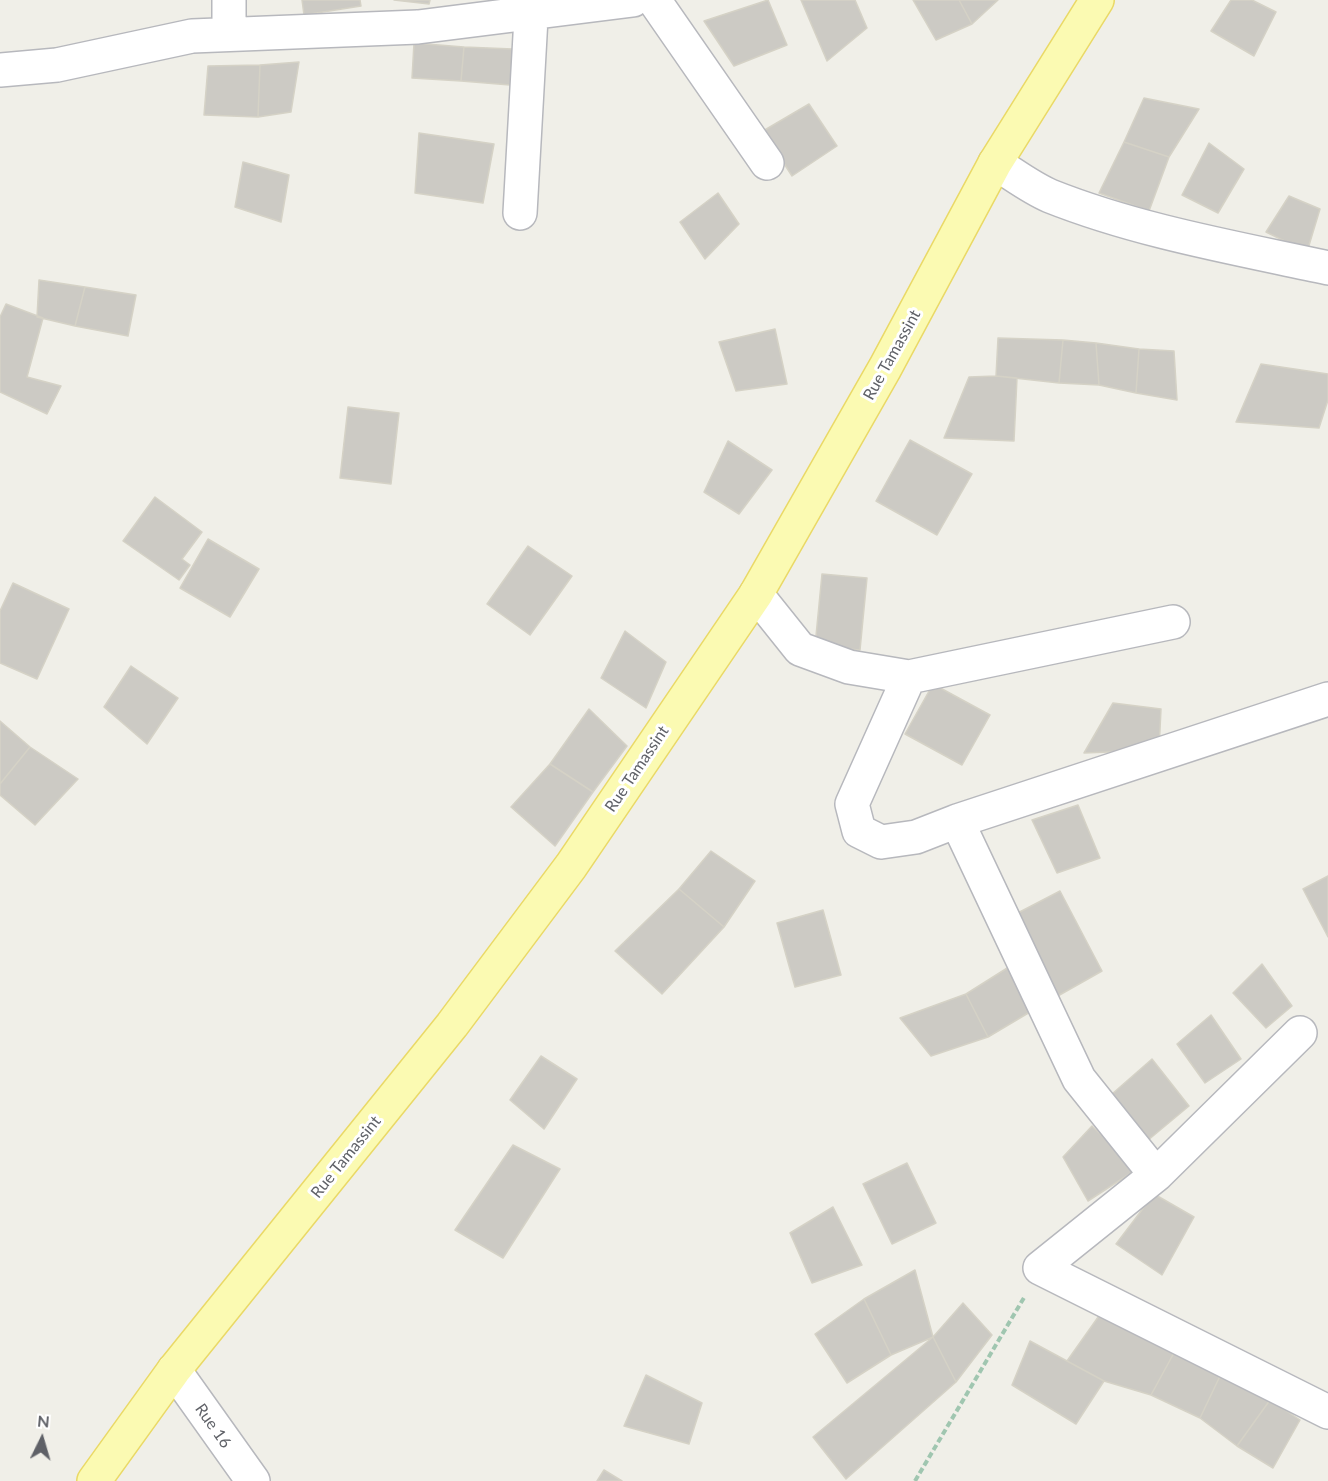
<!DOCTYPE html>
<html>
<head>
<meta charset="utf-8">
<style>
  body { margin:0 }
  #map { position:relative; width:1328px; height:1481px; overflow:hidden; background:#f0efe8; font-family:Lato,sans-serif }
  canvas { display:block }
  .north { position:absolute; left:12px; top:1409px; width:60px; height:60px; -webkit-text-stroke:4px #fff; paint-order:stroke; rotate:5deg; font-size:16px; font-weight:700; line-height:24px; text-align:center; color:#5f6167 }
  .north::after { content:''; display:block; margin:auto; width:21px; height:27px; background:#5f6167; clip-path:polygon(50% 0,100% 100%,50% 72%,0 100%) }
</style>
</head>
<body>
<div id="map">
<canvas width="1328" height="1481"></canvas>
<div class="north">N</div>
</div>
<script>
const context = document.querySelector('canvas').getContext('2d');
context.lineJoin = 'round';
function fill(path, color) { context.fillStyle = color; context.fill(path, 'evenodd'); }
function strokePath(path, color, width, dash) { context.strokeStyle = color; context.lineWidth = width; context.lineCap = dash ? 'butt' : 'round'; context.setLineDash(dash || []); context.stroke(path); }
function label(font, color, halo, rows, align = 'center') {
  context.font = font + ' Lato,sans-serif'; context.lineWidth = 6; context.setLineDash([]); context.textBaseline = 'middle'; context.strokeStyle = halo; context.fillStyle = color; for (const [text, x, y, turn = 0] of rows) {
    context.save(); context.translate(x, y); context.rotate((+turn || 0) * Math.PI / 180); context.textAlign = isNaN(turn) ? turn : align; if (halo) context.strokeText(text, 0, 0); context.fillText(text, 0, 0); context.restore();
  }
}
const building = new Path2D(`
  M302 0H360L361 6 304 15Z
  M394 0H430L429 4Z
  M768 0 787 45 734 66 704 21Z
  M801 0H855L867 28 827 61Z
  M913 0H959L972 24 936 40Z
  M959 0H998L972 24Z
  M1231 0H1252L1276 12 1254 56 1211 31Z
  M414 43 464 47 461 81 412 78Z
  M464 47 513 49 510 85 461 81Z
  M299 62 291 112 258 117 260 65Z
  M260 65 258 117 204 115 208 66Z
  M1144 98 1199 109 1169 157 1124 142Z
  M809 104 837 146 792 176 763 131Z
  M419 133 494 144 483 203 415 193Z
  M1124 142 1169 157 1149 211 1099 193Z
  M1209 143 1244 169 1218 213 1182 195Z
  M243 162 289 175 281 222 235 207Z
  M718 193 739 224 705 259 680 222Z
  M1289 196 1320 209 1307 252 1266 232Z
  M39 280 85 287 75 326 37 317Z
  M85 287 136 295 128 336 75 326Z
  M6 304 43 318 27 377 61 386 47 414 0 392V317Z
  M775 329 787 384 736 391 719 342Z
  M998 338 1063 340 1059 383 996 376Z
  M1063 340 1096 343 1099 385 1059 383Z
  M1096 343 1139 349 1136 393 1099 385Z
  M1139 349 1174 351 1177 400 1136 393Z
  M1261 364 1328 374V400L1319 428 1236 422Z
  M996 376 1017 378 1014 441 944 438 969 377Z
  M348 407 399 413 391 484 340 478Z
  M910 440 972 474 937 535 876 501Z
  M728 441 772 470 739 514 704 492Z
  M155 497 202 532 182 559 190 565 179 580 123 541Z
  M208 539 259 569 230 617 180 588Z
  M528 546 572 576 530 635 487 604Z
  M822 574 867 578 860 650 815 646Z
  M13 583 69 609 37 679 0 663V611Z
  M625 631 666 662 646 708 601 678Z
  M131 666 178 698 147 744 104 707Z
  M933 684 990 715 962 765 905 734Z
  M1113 703 1161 709 1159 750 1084 753Z
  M589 709 627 746 593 792 550 764Z
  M0 721 30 747 0 784Z
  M30 747 78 779 35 825 0 795V784Z
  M550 764 593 792 555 846 511 807Z
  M1078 805 1100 858 1057 873 1032 820Z
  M711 851 755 881 724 927 679 889Z
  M1328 876V937L1303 889Z
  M679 889 724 927 662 994 615 951Z
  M1060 891 1102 971 1056 997 1012 916Z
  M823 910 841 975 795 987 777 923Z
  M1262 964 1292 1006 1266 1028 1233 993Z
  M1012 965 1030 1012 988 1037 966 994Z
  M966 994 988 1037 931 1056 900 1018Z
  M1211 1015 1241 1059 1205 1083 1177 1044Z
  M541 1056 577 1079 544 1129 510 1100Z
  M1152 1059 1189 1106 1147 1141 1112 1094Z
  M1092 1126 1137 1169 1088 1201 1063 1157Z
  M513 1145 560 1169 503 1258 455 1230Z
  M907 1163 936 1223 892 1244 863 1184Z
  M1154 1194 1194 1217 1162 1275 1116 1244Z
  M833 1207 862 1265 812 1283 790 1233Z
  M915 1270 933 1337 891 1355 864 1299Z
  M864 1299 891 1355 847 1383 815 1334Z
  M963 1303 992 1335 956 1382 933 1337Z
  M1101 1313 1175 1351 1151 1395 1104 1381 1067 1361Z
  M933 1337 956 1382 846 1479 813 1437Z
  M1030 1341 1104 1381 1076 1424 1012 1385Z
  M1175 1351 1221 1374 1200 1418 1151 1395Z
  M1221 1374 1270 1400 1237 1446 1200 1418Z
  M646 1375 702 1403 689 1444 624 1426Z
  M1270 1400 1300 1420 1273 1468 1237 1446Z
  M604 1470 622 1481H597Z`);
const path = new Path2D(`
  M915 1481 1025 1296`);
const minor = new Path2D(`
  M229 0V33
  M654 0 767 163
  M0 70 57 65 192 36 418 27 633 0
  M995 163C1013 174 1031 188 1050 196 1138 231 1236 248 1328 268
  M520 213 532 0
  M756 594 800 649 849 667 909 677 852 804 859 831 881 842 916 837 957 821 1328 699
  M909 677 1173 622
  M957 821 1079 1079 1156 1175
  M1300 1033 1156 1175 1040 1268 1328 1412
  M174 1370 253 1481`);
const major = new Path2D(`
  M94 1481 174 1370 452 1025 571 866 756 594 885 368 995 163 1097 0`);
const streetNames = [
  ["Rue Tamassint",892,355,-61],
  ["Rue Tamassint",637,769,-56],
  ["Rue Tamassint",346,1157,-51],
  ["Rue 16",213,1426,55]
];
fill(building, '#cccac4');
strokePath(building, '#d5d2c6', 1.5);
strokePath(minor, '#b7b8bd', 36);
strokePath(major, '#ead966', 36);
strokePath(path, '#a0c6b0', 4, [6, 3]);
strokePath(minor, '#fff', 33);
strokePath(major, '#fbfab2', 33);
label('16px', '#5f6167', '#fff', streetNames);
</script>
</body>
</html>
